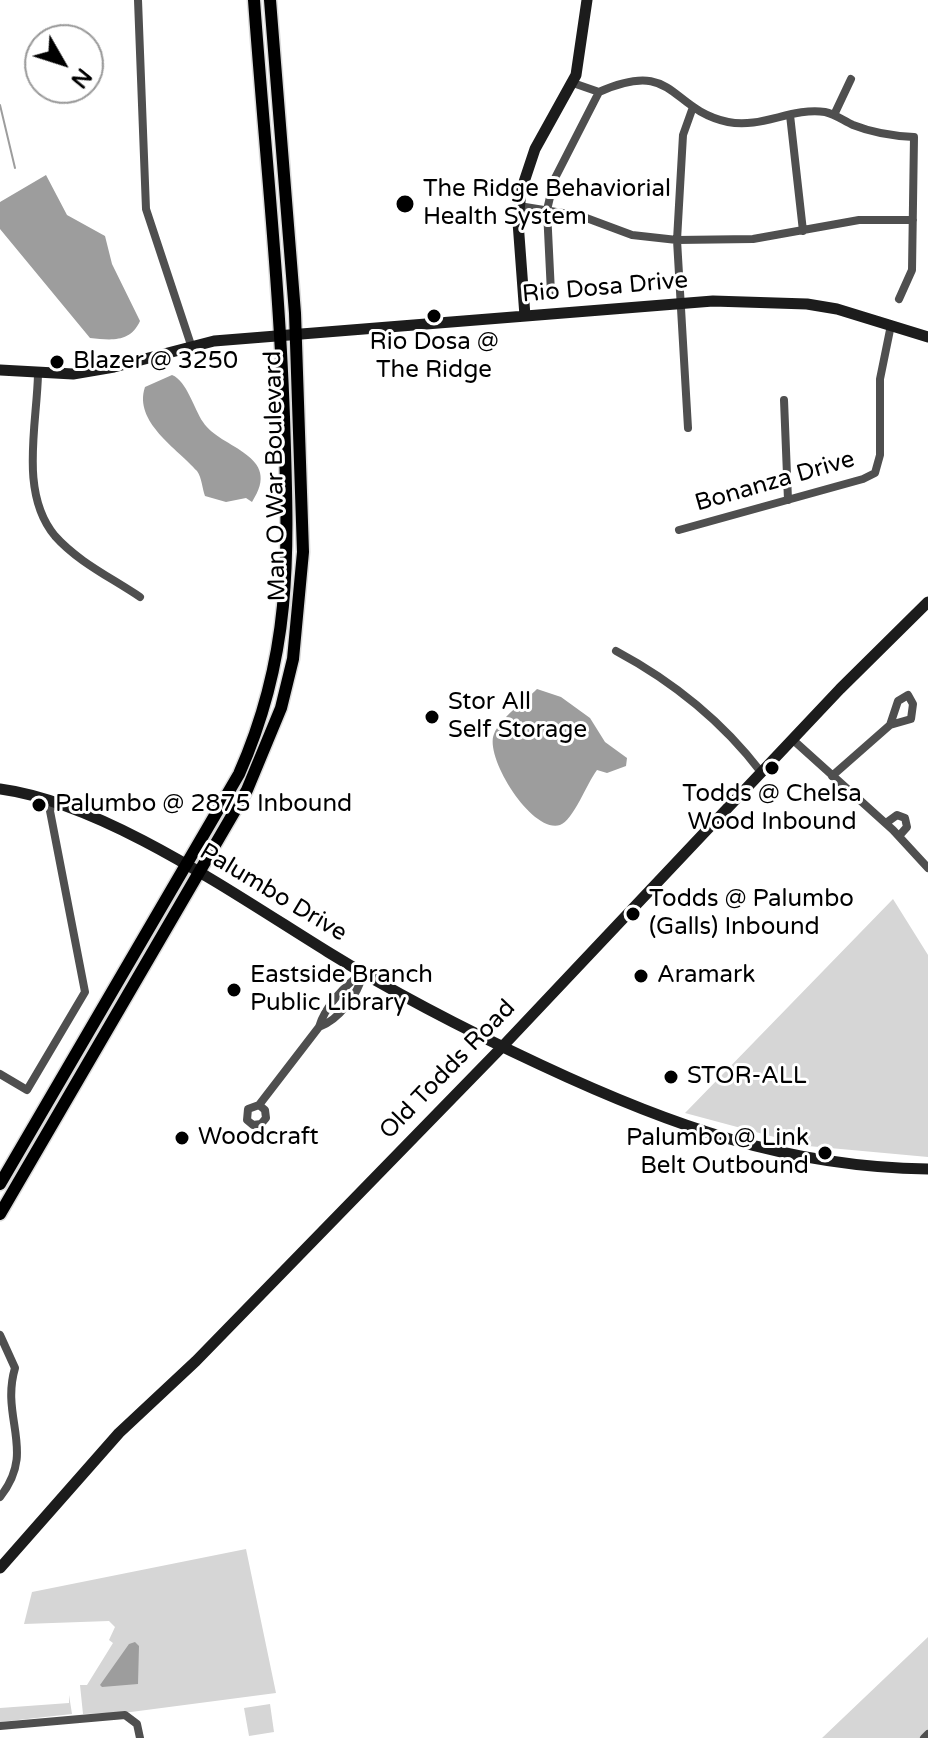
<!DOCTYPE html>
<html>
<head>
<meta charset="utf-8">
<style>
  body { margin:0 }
  #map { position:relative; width:928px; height:1738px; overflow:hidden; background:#fff; font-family:"Varela Round",sans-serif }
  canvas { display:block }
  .north { position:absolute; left:24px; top:24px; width:80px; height:80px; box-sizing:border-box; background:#fff; border:2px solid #999; border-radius:50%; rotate:129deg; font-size:22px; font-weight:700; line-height:32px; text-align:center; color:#000 }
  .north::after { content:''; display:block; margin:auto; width:28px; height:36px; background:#000; clip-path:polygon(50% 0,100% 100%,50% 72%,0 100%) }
</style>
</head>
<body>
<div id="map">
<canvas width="928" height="1738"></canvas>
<div class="north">N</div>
</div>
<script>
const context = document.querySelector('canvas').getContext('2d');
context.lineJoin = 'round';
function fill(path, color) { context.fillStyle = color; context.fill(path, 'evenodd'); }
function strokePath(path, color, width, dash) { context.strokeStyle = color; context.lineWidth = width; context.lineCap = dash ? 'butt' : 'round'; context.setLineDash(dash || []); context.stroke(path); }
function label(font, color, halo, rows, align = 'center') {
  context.font = font + ' "Varela Round",sans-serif'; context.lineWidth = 6; context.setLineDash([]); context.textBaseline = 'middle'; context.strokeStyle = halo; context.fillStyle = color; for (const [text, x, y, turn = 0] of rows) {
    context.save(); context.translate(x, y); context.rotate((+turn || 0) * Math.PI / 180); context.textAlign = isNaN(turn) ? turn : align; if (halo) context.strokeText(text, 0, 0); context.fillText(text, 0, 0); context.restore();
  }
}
const green = new Path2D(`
  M893 899 928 955V1157L808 1146 685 1113Z
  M246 1549 276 1693 131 1712 83 1714 80 1685H87L113 1643 109 1640 115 1627 109 1621 24 1624 32 1592Z
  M928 1637V1738H822Z
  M69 1695 72 1714 0 1722V1708L69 1703Z
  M270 1704 274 1732 249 1736 244 1708Z`);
const water = new Path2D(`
  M46 175 67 215 105 236 112 264 140 321C130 343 111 340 90 338L0 229V202Z
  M172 375C187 381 194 409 203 422 220 449 284 454 252 502L246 498 226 502 205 496C202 488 202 478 197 471 178 449 133 422 145 387Z
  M537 689 561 697 590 718 605 742 627 758 626 766 607 773 597 770C587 783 573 821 560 825 532 834 484 757 494 734 501 717 524 702 537 689Z
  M135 1642 139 1646 138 1684 102 1687 100 1685 129 1644Z`);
const stream = new Path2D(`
  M0 105 15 168`);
const street = new Path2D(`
  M138 0 146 209 191 345
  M573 83 599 92C676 58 668 109 728 122 761 129 792 107 825 112 835 114 844 121 853 125 873 133 893 136 914 137L912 270 899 299
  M790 115 803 231
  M834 115 851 79
  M519 206 581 216 632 235 677 240 683 135 693 107
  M551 293 547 210 554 180 599 92
  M38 374C37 425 19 493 55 536 78 562 112 578 140 597
  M784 400 788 500
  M688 428 677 240 753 239 859 220H913
  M679 530 863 479 875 473 880 455V379L891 325
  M616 651C672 681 722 721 761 772
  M792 739 893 830 928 868
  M832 776 890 725 911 719 913 704 908 695 898 701 890 725
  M886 823 897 815 905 818 907 827 899 836
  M319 1027C339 1020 358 994 363 974
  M0 1074 27 1090 85 992 50 811 54 801
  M259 1105 265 1110 266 1118 261 1124 253 1125 247 1120 248 1109 259 1105 319 1027C325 1006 346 984 363 973
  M0 1335 15 1368C0 1419 37 1451 0 1497
  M0 1726 125 1715 137 1724 140 1738
  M924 1738 928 1734`);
const secondary = new Path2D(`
  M525 316 518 222 521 191 535 149 576 75 587 0
  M0 370 73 374 114 367 214 341 713 301 807 304 837 309 928 337
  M0 789C105 803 237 896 328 952 396 994 468 1031 541 1065 669 1125 785 1167 928 1169
  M0 1568 119 1433 196 1361 502 1047 840 689 928 602`);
const primary = new Path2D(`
  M0 1184 239 774C294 650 288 549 284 417 279 278 264 139 254 0
  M0 1214 247 790 281 708 293 659 303 552 295 313 270 0`);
const markers = [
  [405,204,10,"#000"],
  [434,316,8,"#000"],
  [57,362,8,"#000"],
  [432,717,8,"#000"],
  [772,768,8,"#000"],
  [39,805,8,"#000"],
  [633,914,8,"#000"],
  [641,976,8,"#000"],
  [234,990,8,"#000"],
  [671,1077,8,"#000"],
  [182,1138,8,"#000"],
  [825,1153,8,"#000"]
];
const poiNames = [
  ["The Ridge Behaviorial",423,190],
  ["Health System",423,218],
  ["Rio Dosa @",434,343,"center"],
  ["The Ridge",434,371,"center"],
  ["Blazer @ 3250",73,362],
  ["Stor All",448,703],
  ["Self Storage",448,731],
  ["Todds @ Chelsa",772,795,"center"],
  ["Wood Inbound",772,823,"center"],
  ["Palumbo @ 2875 Inbound",55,805],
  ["Todds @ Palumbo",649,900],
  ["(Galls) Inbound",649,928],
  ["Eastside Branch",250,976],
  ["Public Library",250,1004],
  ["Aramark",657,976],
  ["STOR-ALL",687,1077],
  ["Woodcraft",198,1138],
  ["Palumbo @ Link",809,1139,"right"],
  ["Belt Outbound",809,1167,"right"]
];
const streetNames = [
  ["Rio Dosa Drive",605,288,-5],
  ["Man O War Boulevard",276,476,-91],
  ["Bonanza Drive",775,482,-16],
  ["Palumbo Drive",273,893,31],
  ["Old Todds Road",448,1070,-46]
];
fill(green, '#d6d6d6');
fill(water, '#9d9d9d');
strokePath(stream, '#9d9d9d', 2);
strokePath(primary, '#dbdbdb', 15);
strokePath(street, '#4f4f4f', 8);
strokePath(secondary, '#1c1c1c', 11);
strokePath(primary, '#000', 12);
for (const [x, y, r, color] of markers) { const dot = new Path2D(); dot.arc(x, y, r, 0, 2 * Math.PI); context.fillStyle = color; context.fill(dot); strokePath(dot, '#fff', 3); }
label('24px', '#000', '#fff', poiNames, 'left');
label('24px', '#000', '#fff', streetNames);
</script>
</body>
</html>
